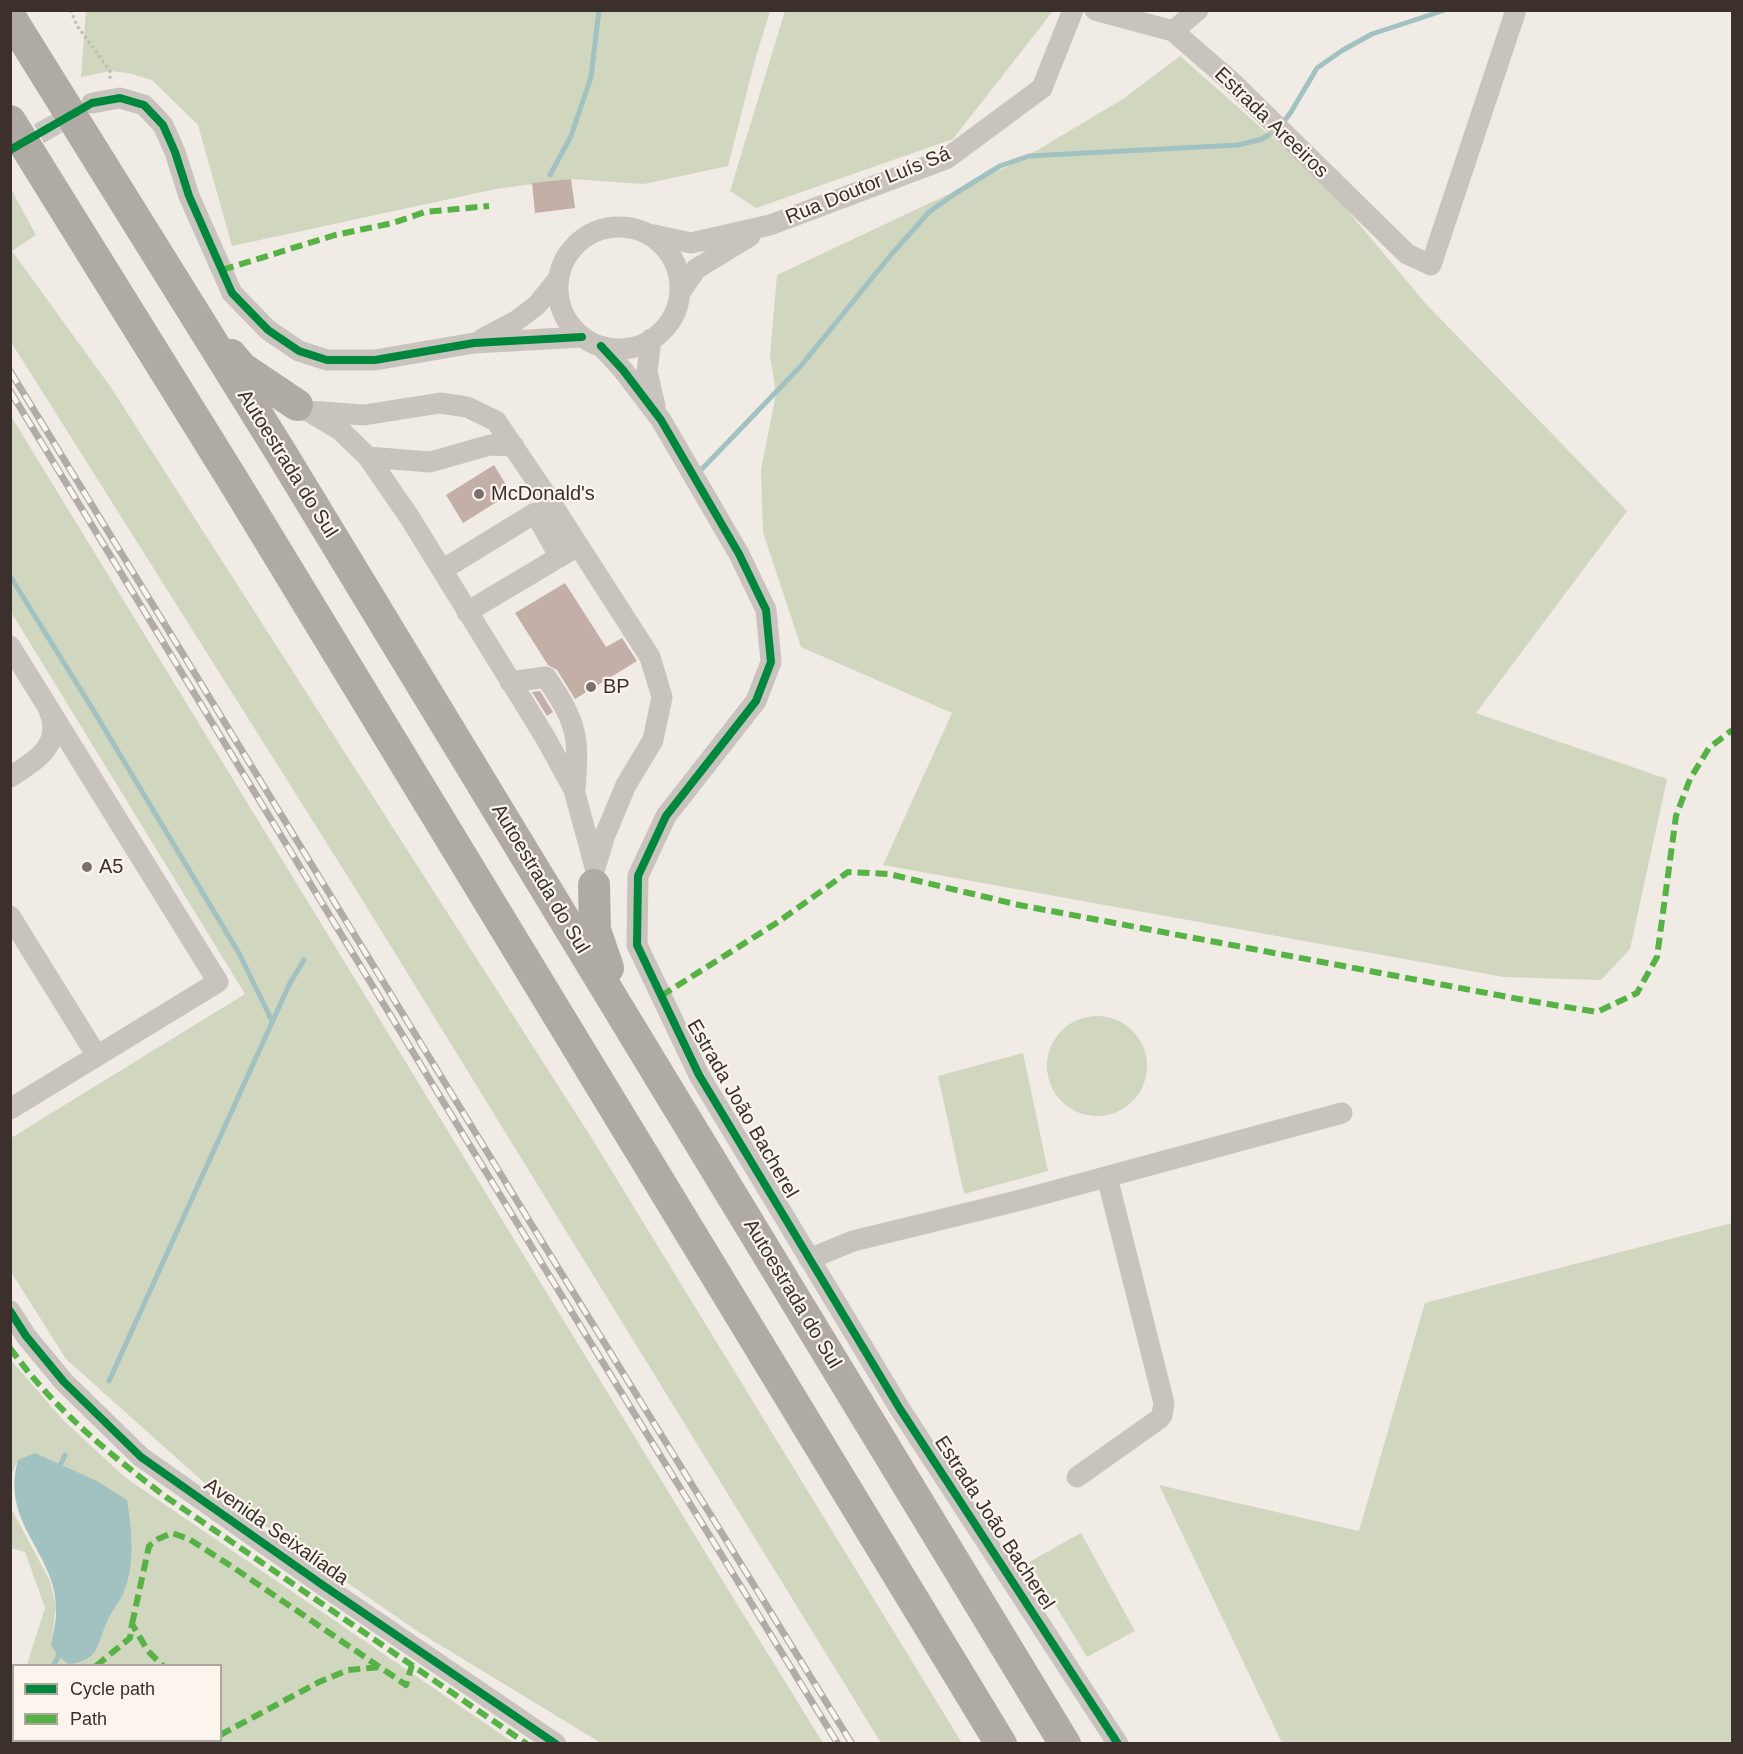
<!DOCTYPE html>
<html>
<head>
<meta charset="utf-8">
<style>
  body { margin:0 }
  #map { position:relative; width:1743px; height:1754px; overflow:hidden; background:#f0ebe5; font-family:Arial,sans-serif }
  canvas { display:block }
  .frame { position:absolute; inset:0; border:12px solid #3b302b; pointer-events:none }
  .legend { position:absolute; left:12px; top:1664px; width:210px; height:78px; box-sizing:border-box; background:#fbf5ee; border:2px solid #aea6a0; margin:0; padding:8px 10px; list-style:none; font-size:18px; color:#3b302b }
  .legend li { display:flex; align-items:center; gap:12px; height:30px }
  .legend b { width:30px; border:2px solid #aea6a0 }
</style>
</head>
<body>
<div id="map">
<canvas width="1743" height="1754"></canvas>
<div class="frame"></div>
<ul class="legend">
<li><b style="height:8px;background:#00873e"></b>Cycle path</li>
<li><b style="height:8px;background:#57b246"></b>Path</li>
</ul>
</div>
<script>
const context = document.querySelector('canvas').getContext('2d');
context.lineJoin = 'round';
function fill(path, color) { context.fillStyle = color; context.fill(path, 'evenodd'); }
function strokePath(path, color, width, dash) { context.strokeStyle = color; context.lineWidth = width; context.lineCap = dash ? 'butt' : 'round'; context.setLineDash(dash || []); context.stroke(path); }
function label(font, color, halo, rows, align = 'center') {
  context.font = font + ' Arial,sans-serif'; context.lineWidth = 4.5; context.setLineDash([]); context.textBaseline = 'middle'; context.strokeStyle = halo; context.fillStyle = color; for (const [text, x, y, turn = 0] of rows) {
    context.save(); context.translate(x, y); context.rotate((+turn || 0) * Math.PI / 180); context.textAlign = isNaN(turn) ? turn : align; if (halo) context.strokeText(text, 0, 0); context.fillText(text, 0, 0); context.restore();
  }
}
const green = new Path2D(`
  M525 10 770 11 755 60 728 166 644 184 571 179 496 189 232 246 198 125 152 80 128 73 110 71 81 77 86 11Z
  M785 11V10L1053 11 953 139 756 208 730 191Z
  M1180 56 1327 186 1426 304 1627 511 1476 713 1667 779 1630 949 1601 980 1504 977 883 865 952 713 801 647 763 532 761 470 776 394 770 355 777 275 1019 161 1123 99Z
  M11 189 36 235 12 251 112 389 591 1137 962 1743H881L355 888 11 342Z
  M11 416 721 1578 823 1743H601L417 1631 209 1487 66 1359 11 1272V1138L245 994 11 612Z
  M1047 1066a50 50 0 1 1 100 0a50 50 0 1 1-100 0Z
  M1023 1053 1048 1171 964 1194 938 1076Z
  M1732 1223V1743H1282L1159 1485 1359 1531 1425 1303Z
  M10 1359 64 1421 126 1478 514 1743H11L10 1679 13 1678 14 1740H220V1666L27 1665 45 1608 25 1552 11 1548V1508L50 1581 56 1607 51 1645 96 1650 106 1622 123 1594 18 1460 11 1476Z
  M1081 1533 1135 1631 1087 1657 1029 1562Z`);
const water = new Path2D(`
  M35 1453 97 1481 127 1500C132 1531 136 1567 122 1596 117 1605 110 1614 106 1624 96 1647 99 1660 69 1664L58 1656 51 1645C53 1633 57 1619 56 1607 55 1552 0 1523 18 1460Z`);
const stream = new Path2D(`
  M1282 124 1291 112 1317 68 1343 50 1372 34 1445 10
  M550 175 571 136 591 77 599 10
  M701 470 800 367 890 256 929 212 956 193 1000 166 1029 156 1238 145 1262 139 1275 131
  M10 576 92 708 240 955 272 1021
  M109 1381 290 983 304 960
  M58 1470 65 1455
  M53 1666 61 1652
  M10 1741 14 1736`);
const building = new Path2D(`
  M571 179 575 208 535 213 532 183Z
  M494 465 511 493 463 523 446 495Z
  M565 583 606 647 622 638 637 661 575 699 557 670 548 665 515 613Z
  M540 691 553 712 547 716 532 692Z`);
const minorTunnel = new Path2D(`
  M12 149 81 110`);
const path = new Path2D(`
  M70 10 78 27 110 71V80`);
const minor = new Path2D(`
  M1095 10 1173 31 1233 83 1407 254 1431 265 1516 10
  M1173 31 1198 10
  M92 103 120 98 144 105 163 125 175 152 189 196 232 293 268 330 299 351 327 360H375L474 343 582 337
  M558 288a61 61 0 1 1 122 0a61 61 0 1 1-122 0Z
  M649 234 691 243 770 225 946 159 1042 88 1073 10
  M681 291 696 269 750 236
  M482 339 516 321 537 305 558 279
  M651 339 647 372 655 406
  M601 346 623 370 661 420 739 554 766 610 771 662 756 701 666 816 638 876 637 945 699 1075 900 1409 1118 1744
  M307 411 364 415 440 403 467 407 496 421 544 492 650 657 662 697 653 740 626 785 605 835 595 868
  M313 414 340 430 368 457 410 518 545 737 574 790 595 867
  M368 457 430 462 490 445 514 446
  M442 570 535 513 560 557
  M467 612 571 550
  M10 646 218 982 10 1109
  M510 682 546 677C558 695 574 718 576 742 578 757 576 774 575 790
  M10 777C35 761 64 745 49 710
  M10 916 97 1056
  M809 1259 853 1241 1017 1201 1342 1113
  M10 1311 26 1336 64 1382 141 1457 324 1586 556 1744
  M1077 1477 1159 1419 1162 1415 1164 1403 1107 1177`);
const highway = new Path2D(`
  M10 17 283 456 1065 1744
  M10 121 236 485 1001 1744
  M231 355 242 368 297 405
  M594 885 595 930 608 968`);
const rail = new Path2D(`
  M10 371 544 1245 852 1744
  M10 391 536 1254 838 1744`);
const quiet = new Path2D(`
  M222 270 335 235 393 223 425 212 489 206
  M661 996 778 922 848 872 889 874 1019 905 1524 1000 1597 1012 1637 993 1657 957 1676 816 1690 779 1709 748 1732 730
  M10 1348C53 1408 108 1453 166 1497L527 1744
  M132 1624 149 1546 158 1539 172 1533 189 1539 234 1568 406 1685 412 1665
  M96 1666 130 1638 132 1624 148 1651 163 1666
  M220 1735 319 1682 348 1670 381 1667
  M136 1740 143 1744
  M105 1744 106 1740
  M205 1744 211 1740`);
const cycleway = new Path2D(`
  M10 150 92 103 120 98 144 105 163 125 175 152 189 196 232 293 268 330 299 351 327 360H375L474 343 582 337
  M601 346 623 370 661 420 739 554 766 610 771 662 756 701 666 816 638 876 637 945 699 1075 900 1409 1118 1744
  M10 1311 26 1336 64 1382 141 1457 324 1586 556 1744`);
const markers = [
  [479,494,6,"#7a716c"],
  [591,687,6,"#7a716c"],
  [87,867,6,"#7a716c"]
];
const streetNames = [
  ["Estrada Areeiros",1271,123,44],
  ["Rua Doutor Luís Sá",868,186,-22],
  ["Autoestrada do Sul",287,464,58],
  ["Autoestrada do Sul",540,879,59],
  ["Estrada João Bacherel",742,1109,60],
  ["Autoestrada do Sul",792,1294,59],
  ["Estrada João Bacherel",994,1523,57],
  ["Avenida Seixalíada",276,1532,35]
];
const poiNames = [
  ["McDonald's",491,494],
  ["BP",603,687],
  ["A5",99,867]
];
fill(green, '#d1d6bf');
fill(water, '#a1c2c1');
strokePath(stream, '#a1c2c1', 5);
fill(building, '#c3afa7');
strokePath(minorTunnel, '#ccc6c0', 21, [21, 10]);
strokePath(path, '#c2bbb6', 3, [3, 3]);
strokePath(minor, '#c9c3be', 21);
strokePath(highway, '#afaaa4', 32);
strokePath(rail, '#b1aca8', 7);
strokePath(rail, '#fbf5ee', 4.5, [14]);
strokePath(quiet, '#57b246', 6, [12, 6]);
strokePath(cycleway, '#00873e', 8);
for (const [x, y, r, color] of markers) { const dot = new Path2D(); dot.arc(x, y, r, 0, 2 * Math.PI); context.fillStyle = color; context.fill(dot); strokePath(dot, '#fbf5ee', 2); }
label('20px', '#3b302b', '#fbf5ee', streetNames);
label('20px', '#3b302b', '#fbf5ee', poiNames, 'left');
</script>
</body>
</html>
